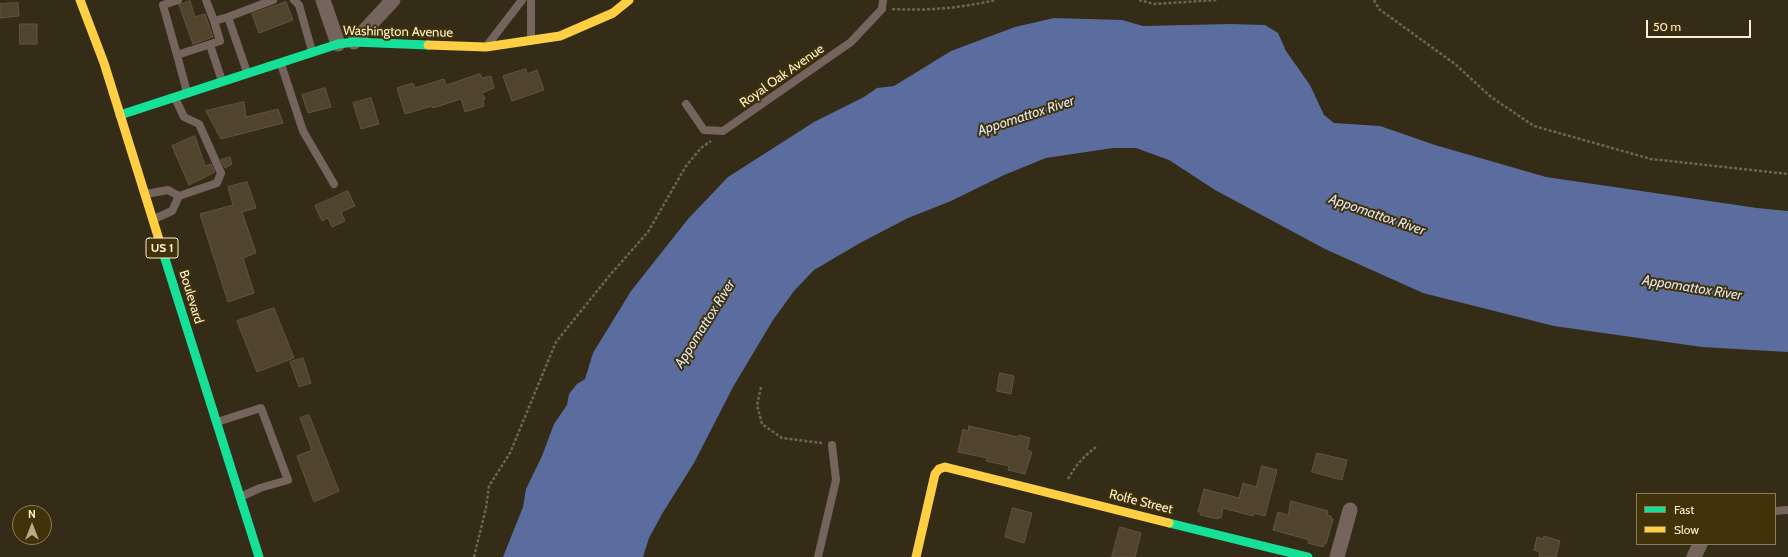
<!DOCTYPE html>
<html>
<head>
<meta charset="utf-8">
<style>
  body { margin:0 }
  #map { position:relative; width:1788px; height:557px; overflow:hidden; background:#342c17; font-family:Cabin,sans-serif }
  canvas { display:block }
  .legend { position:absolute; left:1636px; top:493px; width:140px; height:52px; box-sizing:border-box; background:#41320a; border:1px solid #8d7e58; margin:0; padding:5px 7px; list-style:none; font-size:12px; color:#fff0cd }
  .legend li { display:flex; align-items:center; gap:8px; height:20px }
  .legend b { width:20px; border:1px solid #8d7e58 }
  .north { position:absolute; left:12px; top:505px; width:40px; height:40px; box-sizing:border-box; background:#41320a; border:1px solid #8d7e58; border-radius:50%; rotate:0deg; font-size:11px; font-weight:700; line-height:16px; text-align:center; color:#fff0cd }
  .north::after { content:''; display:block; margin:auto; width:14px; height:18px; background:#b8ab8d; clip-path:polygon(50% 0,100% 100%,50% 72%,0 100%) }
  .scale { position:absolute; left:1646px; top:20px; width:105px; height:18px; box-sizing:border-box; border:2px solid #fff0cd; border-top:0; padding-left:5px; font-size:12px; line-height:14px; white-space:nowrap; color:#fff0cd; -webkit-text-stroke:3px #41320a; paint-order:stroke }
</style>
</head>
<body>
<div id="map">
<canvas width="1788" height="557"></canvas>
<ul class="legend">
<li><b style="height:5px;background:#16e098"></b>Fast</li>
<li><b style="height:5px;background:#ffcf43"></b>Slow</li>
</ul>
<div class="north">N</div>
<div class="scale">50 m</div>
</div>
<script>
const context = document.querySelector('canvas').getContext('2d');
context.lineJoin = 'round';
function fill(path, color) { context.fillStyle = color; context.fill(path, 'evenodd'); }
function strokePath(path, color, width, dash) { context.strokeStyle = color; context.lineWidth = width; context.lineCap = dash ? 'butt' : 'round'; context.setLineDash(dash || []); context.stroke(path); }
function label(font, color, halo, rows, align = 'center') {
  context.font = font + ' Cabin,sans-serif'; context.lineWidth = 4; context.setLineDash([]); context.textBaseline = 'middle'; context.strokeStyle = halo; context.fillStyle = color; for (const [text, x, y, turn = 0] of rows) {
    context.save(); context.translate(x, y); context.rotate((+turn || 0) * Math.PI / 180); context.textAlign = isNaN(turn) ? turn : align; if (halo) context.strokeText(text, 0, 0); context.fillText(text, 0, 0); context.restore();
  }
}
const water = new Path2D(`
  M1054 18 1122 20 1143 26 1230 24 1265 25 1278 33 1286 51 1310 85 1324 115 1334 123 1380 126 1435 145 1546 177 1757 208 1788 211V352L1702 347 1554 326 1423 293 1325 249 1215 190 1169 160 1136 148H1113L1046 158 1004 175 951 201 908 218 860 243 814 270 794 291 773 320 733 387 694 463 662 514 649 538 643 557H503L523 507 526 489 542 456 554 424 567 405 569 394 577 384 585 379 593 353 631 291 688 219 728 177 814 122 864 97 877 88 894 86 951 51 1015 27Z`);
const building = new Path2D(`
  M190 1 195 17 205 14 213 37 193 44 179 5Z
  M286 2 293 20 259 33 252 14Z
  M18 3 19 16 0 18V4Z
  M20 24H37V44H20Z
  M526 69 527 74 537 70 544 90 512 101 503 76Z
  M480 74 482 78 491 76 494 88 482 93 485 99 483 101 484 106 465 112 461 99 433 108 432 106 405 114 397 88 413 83 415 88 444 79 446 85Z
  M325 88 331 107 308 113 302 95Z
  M371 98 379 124 361 129 353 103Z
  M244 102 246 117 278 109 283 123 221 139 206 111Z
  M195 136 205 166 211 164 215 172 189 185 172 146Z
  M230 157 232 164 225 168 221 160Z
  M247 182 256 208 242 212 256 253 243 258 254 293 228 302 200 214 233 205 228 187Z
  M348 191 355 206 341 212 345 221 332 227 328 218 322 221 315 206Z
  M274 308 294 358 257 372 237 321Z
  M303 358 311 383 299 387 290 362Z
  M1000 373 1014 376 1011 394 997 391Z
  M309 415 339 491 314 502 297 456 312 450 300 418Z
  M969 426 1018 437 1019 435 1030 438 1027 450 1032 452 1025 474 1008 470 1009 466 986 461 987 458 958 452 963 429 968 431Z
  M1317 453 1347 460 1342 480 1312 472Z
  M1262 466 1277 470 1265 516 1254 513 1253 516 1223 508 1221 518 1218 517V519L1200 515 1201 512H1198L1204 489 1239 498 1243 483 1256 487Z
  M1291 501 1328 511 1327 515 1331 516V519H1333L1326 544H1324L1323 547 1308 543 1309 540 1306 539 1273 530 1278 512 1288 515Z
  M1013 508 1032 513 1024 543 1005 537Z
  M1120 527 1141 533 1135 557H1112Z
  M1544 536 1560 541 1556 557H1539L1540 552 1534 550 1537 537 1543 539Z`);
const path = new Path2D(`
  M1139 0 1154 4 1218 0
  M1374 0 1379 9 1455 64 1491 97 1534 126 1651 159 1788 174
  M892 9C929 11 960 8 996 0
  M761 387 757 405 762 424 782 438 822 443
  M1068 479C1075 466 1084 456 1096 447
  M474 557 486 508 489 486 510 453 556 342 610 275 648 232 686 166 701 148 711 141`);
const lane = new Path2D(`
  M206 0 214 21
  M294 0 299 5 312 51
  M531 0V39
  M489 43 522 0
  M210 45 222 81
  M177 55 163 5 178 0
  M281 64 303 131 334 184
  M247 72 228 17 273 0
  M187 92 177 55 220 41 214 21 228 17
  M686 104 704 130 723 131 851 42 882 9 883 0
  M146 194 168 190 179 196 217 183 221 173 199 124 184 117 175 98
  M154 219 172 211 179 196
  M217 422 261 408 288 480 260 488 240 497
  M1775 511 1788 510
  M818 557 836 480 832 445`);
const street = new Path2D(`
  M323 0 338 44
  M354 42 393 0
  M1337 557 1350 510
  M1694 557 1700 544`);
const fast = new Path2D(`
  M120 115 338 44 354 42 428 45
  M161 246 259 557
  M1169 523 1308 557`);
const slow = new Path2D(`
  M80 0 104 63 161 246
  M428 45 486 47 560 36 613 13 629 0
  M916 557 935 474 939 469 945 467 1169 523`);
const shields = [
  [162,248,32]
];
const shieldNames = [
  ["US 1",162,248]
];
const streetNames = [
  ["Washington Avenue",398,32,1],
  ["Royal Oak Avenue",782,76,-35],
  ["Boulevard",191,297,73],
  ["Rolfe Street",1141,502,14]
];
const waterNames = [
  ["Appomattox River",1026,116,-18],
  ["Appomattox River",1377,215,19],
  ["Appomattox River",1692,288,9],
  ["Appomattox River",705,324,-58]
];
fill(water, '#5a6d9e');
fill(building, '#51442d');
strokePath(building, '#625540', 1);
strokePath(path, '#6e6358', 2.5, [3, 2]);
strokePath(lane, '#74645d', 8);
strokePath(street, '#74645d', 15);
strokePath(fast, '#16e098', 9);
strokePath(slow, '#ffcf43', 9);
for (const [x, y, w] of shields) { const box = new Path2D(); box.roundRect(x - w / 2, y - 10, w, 20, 3); context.fillStyle = '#41320a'; context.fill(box); strokePath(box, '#fff0cd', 1); }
label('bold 12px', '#fff0cd', null, shieldNames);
label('13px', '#fff0cd', '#41320a', streetNames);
label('italic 14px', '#dde4f5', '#41320a', waterNames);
</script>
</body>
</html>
